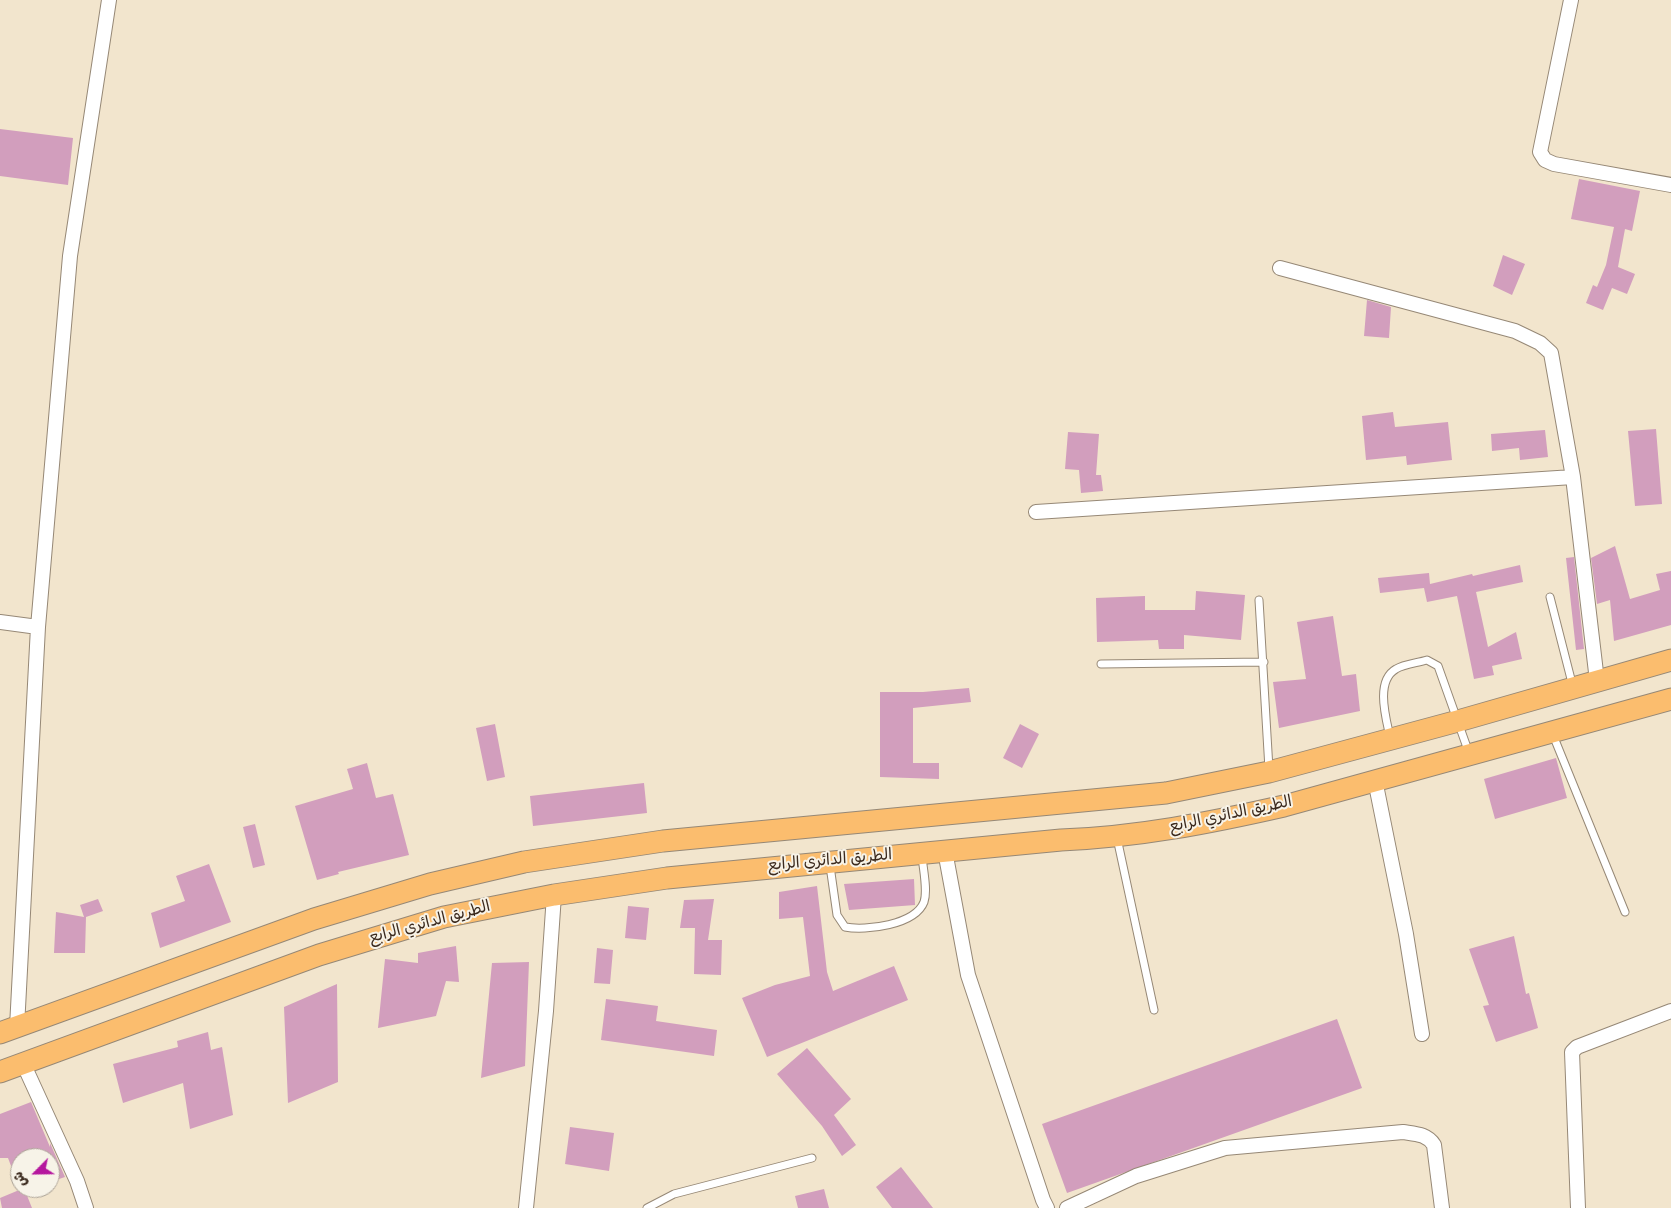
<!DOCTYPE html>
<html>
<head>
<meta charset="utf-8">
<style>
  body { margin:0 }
  #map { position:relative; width:1671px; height:1208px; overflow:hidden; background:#f2e5cd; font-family:"Gochi Hand","Playpen Sans Arabic",sans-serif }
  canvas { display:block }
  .north { position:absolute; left:10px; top:1148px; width:50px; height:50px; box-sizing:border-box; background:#f7f3e8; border:1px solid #aca397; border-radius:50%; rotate:247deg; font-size:14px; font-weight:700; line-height:20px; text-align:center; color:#3b2a1e }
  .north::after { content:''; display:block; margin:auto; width:18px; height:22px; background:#b5179e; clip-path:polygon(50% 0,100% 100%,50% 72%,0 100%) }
</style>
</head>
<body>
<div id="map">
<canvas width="1671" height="1208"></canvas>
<div class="north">ش</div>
</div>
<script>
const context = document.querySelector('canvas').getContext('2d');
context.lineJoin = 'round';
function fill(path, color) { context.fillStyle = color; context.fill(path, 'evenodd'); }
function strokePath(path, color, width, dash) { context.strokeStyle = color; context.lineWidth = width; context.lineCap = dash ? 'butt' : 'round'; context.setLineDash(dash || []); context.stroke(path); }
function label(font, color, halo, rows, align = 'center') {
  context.font = font + ' "Gochi Hand","Playpen Sans Arabic",sans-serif'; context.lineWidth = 4; context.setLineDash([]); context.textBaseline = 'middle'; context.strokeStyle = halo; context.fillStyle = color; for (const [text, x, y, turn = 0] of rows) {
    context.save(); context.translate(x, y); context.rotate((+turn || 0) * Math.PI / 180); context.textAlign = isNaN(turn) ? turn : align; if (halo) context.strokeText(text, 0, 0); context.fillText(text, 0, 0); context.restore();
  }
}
const building = new Path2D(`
  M0 129 73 138 68 185 0 176Z
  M1579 179 1640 191 1632 231 1625 229 1618 267 1635 274 1627 294 1612 288 1603 310 1586 303 1593 285 1597 287 1606 265 1614 227 1571 219Z
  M1503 255 1525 264 1512 295 1493 286Z
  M1367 300 1391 307 1389 338 1364 336Z
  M1393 412 1395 427 1448 422 1452 460 1407 465 1406 456 1366 460 1362 416Z
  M1656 429 1662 504 1635 506 1628 431Z
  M1545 430 1548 457 1520 460 1519 448 1492 451 1491 434Z
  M1068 432 1099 434 1096 475H1101L1103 491 1081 493 1079 470 1065 469Z
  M1615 546 1630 599 1660 590 1656 574 1671 571V625L1614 641 1610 600 1597 604 1591 558Z
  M1574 557 1584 649 1576 650 1566 558Z
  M1520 565 1523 582 1476 592 1488 647 1516 632 1522 659 1492 666 1494 675 1474 679 1457 596 1427 602 1424 588 1380 593 1378 578 1429 573 1430 584 1472 574 1473 576Z
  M1196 591 1245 595 1241 640 1184 635V649H1159L1158 640 1097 642 1096 598 1145 596V610H1195Z
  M1333 616 1342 676 1356 674 1360 711 1279 728 1273 682 1306 679 1297 622Z
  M969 688 971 702 913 708V763H939V779L880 777V692H923Z
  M495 724 505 777 487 781 476 728Z
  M1020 724 1039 734 1022 768 1003 758Z
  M1556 758 1567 798 1495 819 1484 779Z
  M367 763 376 798 393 794 409 855 338 872 339 874 317 880 295 806 353 789 347 769Z
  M644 783 647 813 533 826 530 796Z
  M255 824 265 865 253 868 243 827Z
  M209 864 231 922 160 948 151 913 185 901 176 876Z
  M914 879 915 905 849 910 844 884Z
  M817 886 827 972 833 991 894 966 908 1000 767 1057 742 998 775 985 810 976 803 917 779 919V892Z
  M98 899 103 911 86 917 85 953H54L56 912 84 917 80 905Z
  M714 899 708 940H722L721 975 694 974 695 928H680L684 900Z
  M628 906 649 908 646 940 625 938Z
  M1514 936 1526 994 1529 993 1538 1028 1496 1042 1483 1006 1489 1005 1469 949Z
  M456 946 459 982 446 981 436 1016 378 1028 385 959 418 963V953Z
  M597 948 613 950 610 984 594 983Z
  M529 962 525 1066 481 1078 492 963Z
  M337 984 338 1082 288 1103 284 1007Z
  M606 999 658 1006 656 1021 717 1030 714 1056 601 1040Z
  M1337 1019 1362 1088 1067 1193 1042 1124Z
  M208 1032 211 1050 222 1047 233 1115 190 1129 183 1083 123 1103 113 1064 178 1047 177 1041Z
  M807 1048 851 1099 834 1115 856 1145 842 1156 822 1126 777 1074Z
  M31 1102 50 1147V1143L65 1177 50 1182V1158H20L19 1187 8 1158H0V1114Z
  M570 1127 614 1133 609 1171 565 1164Z
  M901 1167 933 1208H892L876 1187Z
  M24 1188 32 1208H2L0 1198Z
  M824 1189 829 1208H798L795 1196Z`);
const service = new Path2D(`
  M1550 597 1573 687
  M1259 600 1269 769
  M1101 664 1264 662
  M1553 735 1625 912
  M1390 737C1386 718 1375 681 1396 669 1404 664 1417 663 1427 660L1438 666 1469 753
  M1117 838 1154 1010
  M830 866 837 915 845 927C866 931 915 925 924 902 928 890 923 869 922 856
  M647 1208 674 1194 812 1158`);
const minor = new Path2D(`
  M1571 0 1540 152 1545 160 1554 164 1671 185
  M1280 268 1515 331 1540 343 1551 353 1573 477 1597 681
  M1036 512 1573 477
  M0 622 38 627
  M1375 780 1406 934 1422 1034
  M945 851 968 975 1043 1200 1047 1208
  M17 1027 38 627 70 256 109 0
  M23 1063 77 1181 86 1208
  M526 1208 546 1011 554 895
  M1067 1208 1136 1176 1225 1148 1403 1132C1416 1134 1427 1134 1434 1145L1442 1208
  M1578 1208 1572 1052 1577 1047 1671 1011`);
const primary = new Path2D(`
  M0 1033 314 919 430 884 524 862 663 841 1166 793 1269 772 1458 721 1671 660
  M0 1072 319 955 444 917 554 895 667 878 1061 840C1138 837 1209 823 1284 806L1671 699`);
const streetNames = [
  ["الطريق الدائري الرابع",1231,816,-12],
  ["الطريق الدائري الرابع",830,862,-5],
  ["الطريق الدائري الرابع",430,924,-15]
];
fill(building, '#d29ebd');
strokePath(service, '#968876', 9);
strokePath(minor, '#968876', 16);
strokePath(primary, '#968876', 23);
strokePath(service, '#fff', 7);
strokePath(minor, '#fff', 14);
strokePath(primary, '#fbbd6e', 21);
label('16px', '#3b2a1e', '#f7f3e8', streetNames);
</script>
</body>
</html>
